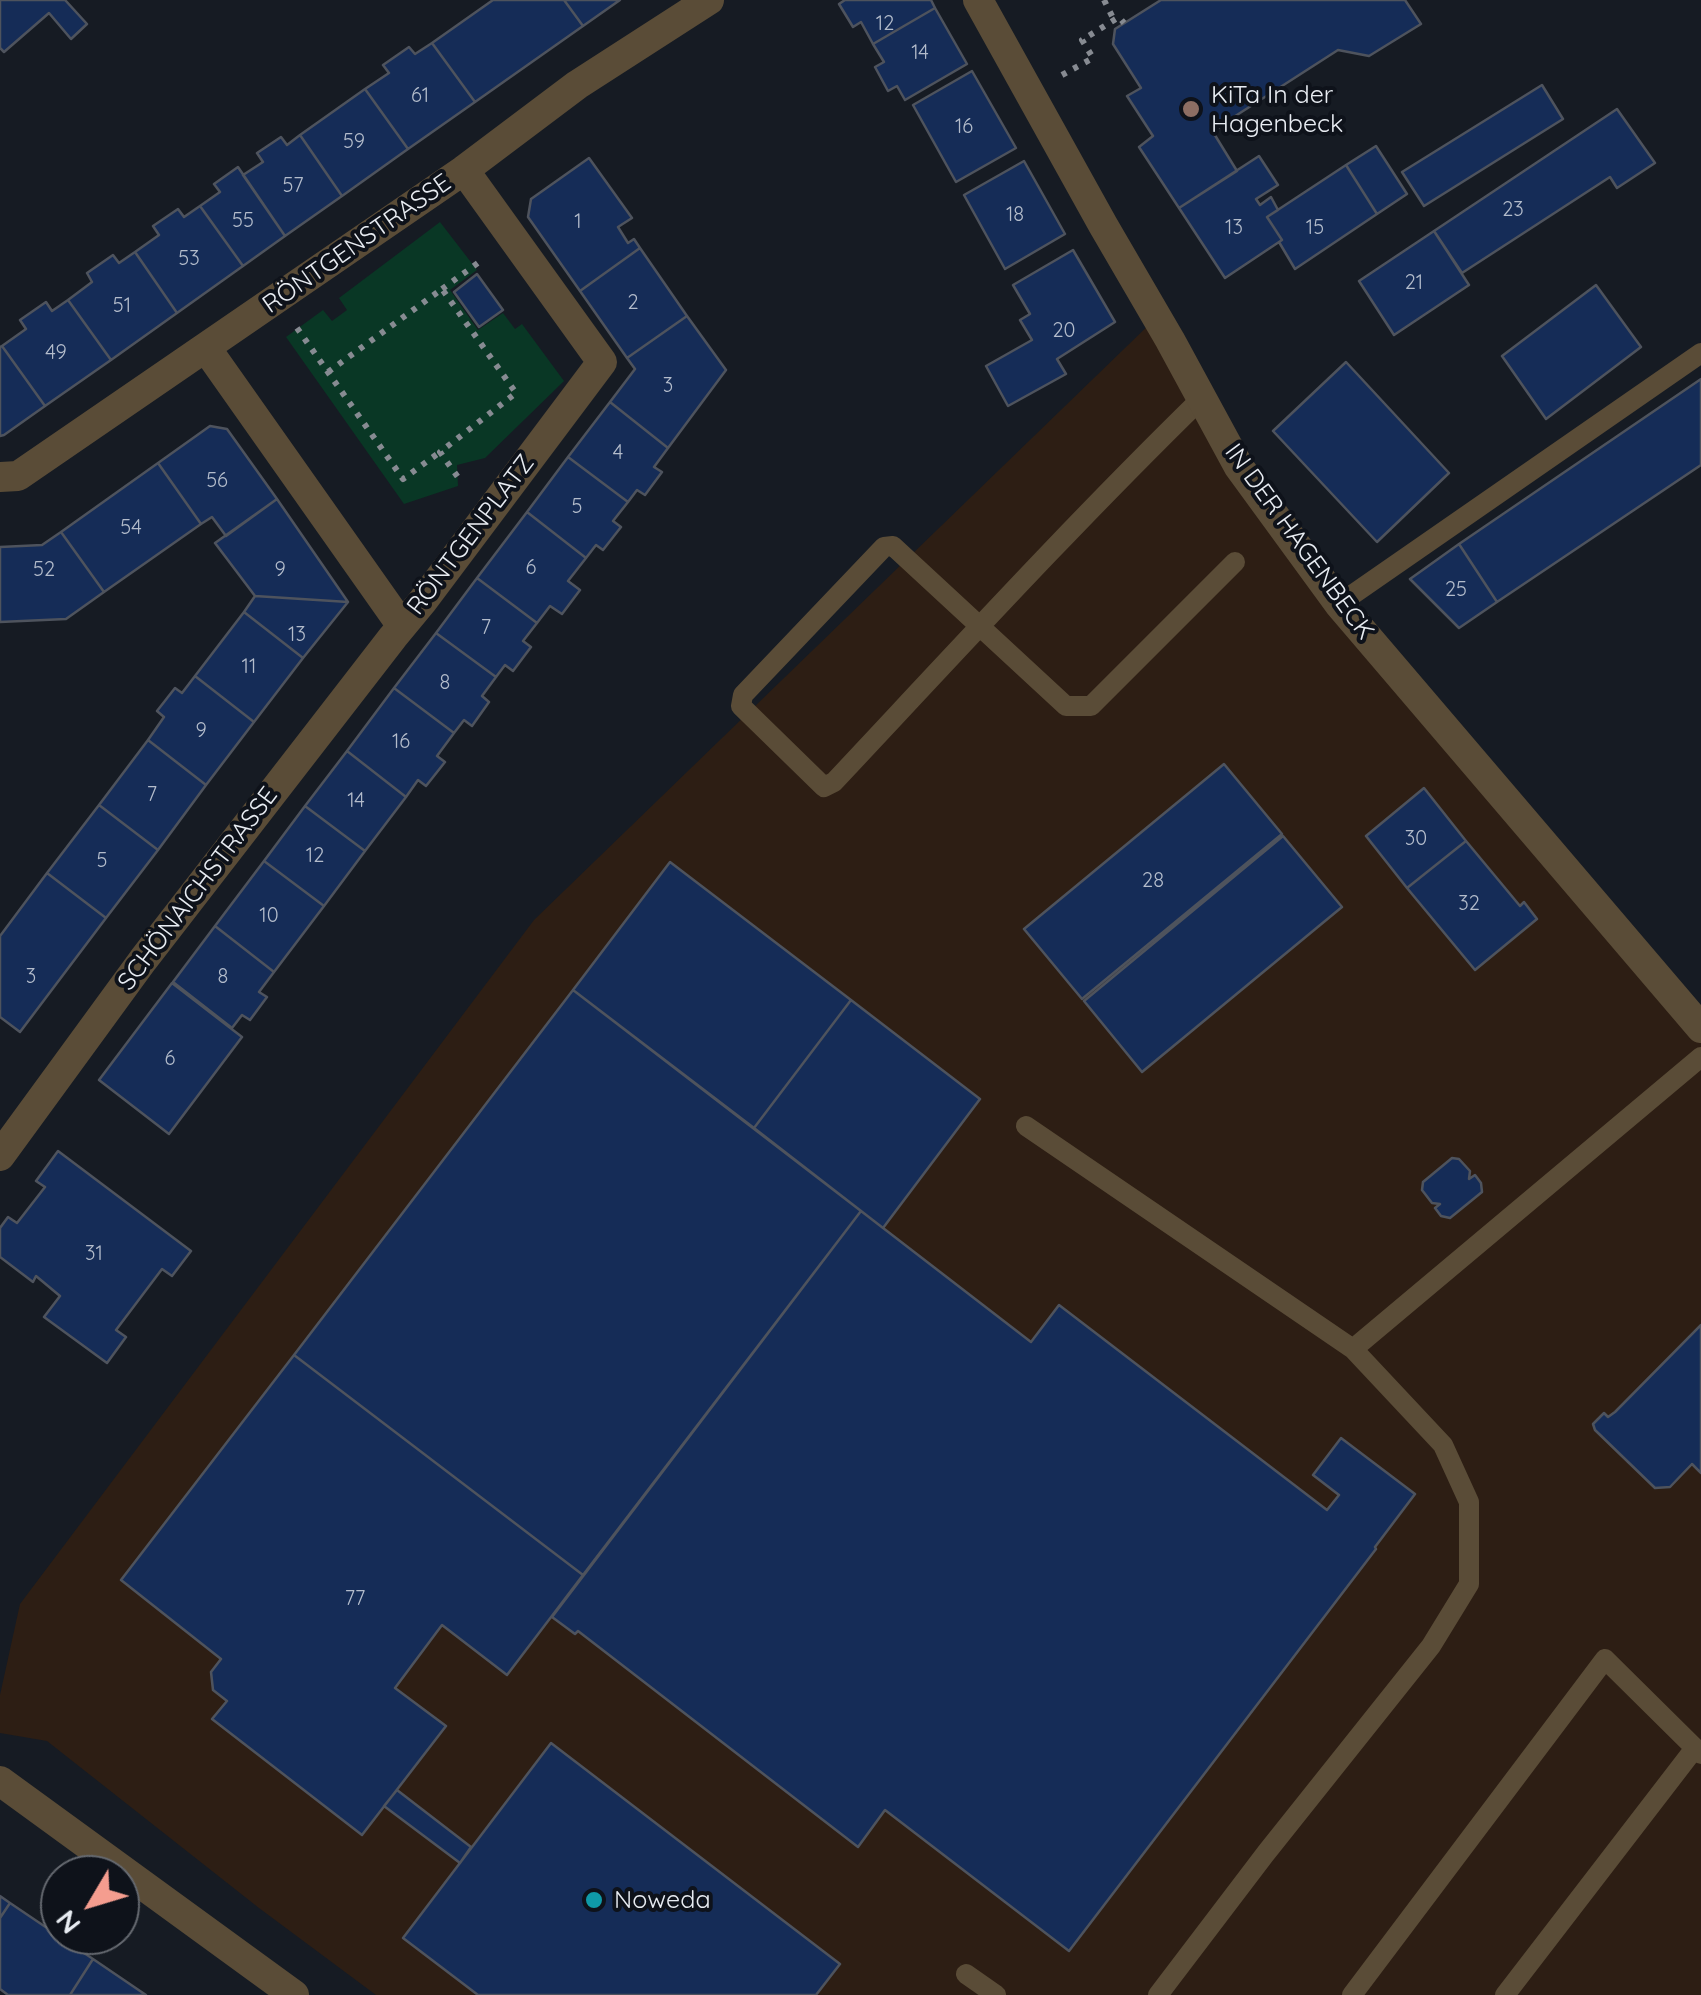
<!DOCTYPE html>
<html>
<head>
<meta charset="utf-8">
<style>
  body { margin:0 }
  #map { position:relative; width:1701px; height:1995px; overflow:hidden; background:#161b23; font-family:Quicksand,sans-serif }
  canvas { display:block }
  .north { position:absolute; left:40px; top:1855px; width:100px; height:100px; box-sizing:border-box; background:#0e121a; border:2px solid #656970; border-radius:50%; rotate:232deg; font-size:28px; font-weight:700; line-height:40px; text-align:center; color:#e8ecf2 }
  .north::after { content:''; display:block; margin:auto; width:35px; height:45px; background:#f59d8f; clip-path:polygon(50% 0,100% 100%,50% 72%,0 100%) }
</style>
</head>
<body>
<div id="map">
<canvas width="1701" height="1995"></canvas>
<div class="north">N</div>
</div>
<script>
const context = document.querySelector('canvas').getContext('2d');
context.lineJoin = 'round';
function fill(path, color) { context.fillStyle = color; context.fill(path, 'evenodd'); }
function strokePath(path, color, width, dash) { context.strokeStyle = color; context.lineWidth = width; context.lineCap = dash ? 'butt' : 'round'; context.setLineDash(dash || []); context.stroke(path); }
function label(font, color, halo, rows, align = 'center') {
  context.font = font + ' Quicksand,sans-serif'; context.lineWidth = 8; context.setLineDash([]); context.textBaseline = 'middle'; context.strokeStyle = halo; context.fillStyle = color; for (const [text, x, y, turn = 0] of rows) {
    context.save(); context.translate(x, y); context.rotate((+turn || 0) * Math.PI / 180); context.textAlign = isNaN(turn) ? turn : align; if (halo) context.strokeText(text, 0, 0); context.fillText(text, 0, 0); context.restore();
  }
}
const commercial = new Path2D(`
  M1156 318 1237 468 1701 1033V1995H376L259 1908 47 1741 0 1733V1695L20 1604 534 920Z`);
const green = new Path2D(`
  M440 222 477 270 450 290 478 330 503 313 515 329 522 324 564 381 485 458 457 465 458 486 404 504 286 337 323 310 332 321 347 310 339 298Z`);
const building = new Path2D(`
  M0 0H65L87 24 71 39 49 13 4 52 0 48Z
  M493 0H564L583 26 475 102 432 43Z
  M564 0H620L583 26Z
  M845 0H931L935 8 873 44 861 22 853 27 839 4Z
  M1161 0H1405L1421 24 1369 56 1338 50 1226 122 1213 132 1237 171 1179 208 1139 147 1153 136 1127 96 1141 88 1113 44 1115 29Z
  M935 8 967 64 905 100 897 86 888 91 875 67 884 62 873 44Z
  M432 43 475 102 408 149 365 89 389 73 383 65 409 47 415 54Z
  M972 71 1016 148 956 182 913 105Z
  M1542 85 1563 119 1424 206 1402 172Z
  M365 89 408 149 342 196 300 135Z
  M1617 109 1655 163 1617 188 1610 177 1462 273 1434 231Z
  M300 135 342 196 285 236 243 175 263 162 257 153 281 137 287 145Z
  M1376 146 1407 194 1377 214 1346 165Z
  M1259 156 1278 185 1256 199 1260 205 1271 197 1278 210 1267 217 1282 240 1225 278 1179 208Z
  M589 158 632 218 618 227 628 243 634 239 640 248 580 291 528 217 531 199Z
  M1024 161 1065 234 1005 269 964 195Z
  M1346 165 1377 214 1295 269 1279 242 1282 240 1267 217Z
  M238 167 285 236 243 266 200 206 220 192 214 184Z
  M200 206 243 266 177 313 135 252 159 235 153 226 178 209 184 217Z
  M1434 231 1469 285 1394 335 1359 281Z
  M640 248 687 316 627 358 580 291Z
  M1073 250 1115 322 1057 359 1066 374 1008 406 986 366 1032 340 1020 320 1030 314 1013 285Z
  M135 252 177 313 111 360 68 300 92 282 87 273 113 255 119 263Z
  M477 274 503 310 479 327 454 292Z
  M1596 285 1641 347 1546 419 1502 356Z
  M68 300 111 360 45 406 2 346 26 329 20 320 46 302 52 311Z
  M687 316 726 370 668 448 610 402 635 369 627 358Z
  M2 346 45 406 4 435 0 436V347Z
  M1346 362 1449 473 1377 542 1273 431Z
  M1701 379V465L1497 602 1459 544Z
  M610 402 668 448 654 467 662 472 645 495 637 490 628 502 568 457Z
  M210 426 227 429 277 499 226 536 212 517 201 524 158 463Z
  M568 457 628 502 613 521 621 527 603 550 596 545 586 558 527 512Z
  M158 463 201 524 104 592 61 532Z
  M277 499 348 602 255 596 215 543Z
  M527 512 586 558 568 581 580 590 562 614 550 606 537 623 477 578Z
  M61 532 104 592 66 619 0 622V547L42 545Z
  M1459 544 1497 602 1459 628 1410 579Z
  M477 578 537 623 523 641 531 647 513 671 505 665 496 677 436 633Z
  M255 596 348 602 303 658 244 612Z
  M244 612 303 658 254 722 195 676Z
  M436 633 496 677 482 696 489 702 472 726 464 720 454 733 394 688Z
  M195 676 254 722 206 785 148 740 164 717 157 711 175 688 182 693Z
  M394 688 454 733 437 756 445 762 426 786 418 780 406 797 347 751Z
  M148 740 206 785 158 850 99 805Z
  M347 751 406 797 365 851 305 806Z
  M1224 764 1282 834 1082 999 1024 929Z
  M1424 788 1466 841 1407 888 1366 836Z
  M99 805 158 850 106 918 47 873Z
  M305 806 365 851 324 906 264 861Z
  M1283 836 1342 907 1142 1072 1084 1001Z
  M1466 841 1520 906 1524 902 1537 919 1475 970 1407 888Z
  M264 861 324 906 274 972 215 926Z
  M670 862 851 1000 754 1128 573 990Z
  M47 873 106 918 20 1032 0 1017V936Z
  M215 926 274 972 259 992 267 997 250 1020 242 1015 232 1028 173 982Z
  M172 983 242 1037 169 1134 99 1080Z
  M573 990 861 1211 583 1575 294 1355Z
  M851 1000 980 1099 883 1228 754 1128Z
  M58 1151 191 1251 172 1276 162 1269 116 1330 126 1337 107 1363 44 1317 60 1296 36 1276 33 1282 0 1257V1228L8 1217 17 1223 45 1187 36 1181Z
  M1452 1158 1459 1159 1470 1171 1469 1179 1475 1175 1481 1183 1482 1192 1450 1218 1441 1216 1435 1208 1440 1204 1432 1203 1422 1190 1423 1182Z
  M861 1211 1031 1342 1059 1305 1327 1510 1339 1495 1313 1475 1341 1438 1415 1494 1375 1547 1376 1549 1069 1951 885 1810 858 1847 578 1631 575 1634 552 1617Z
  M1701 1325V1473L1692 1464 1670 1487 1655 1488 1595 1430 1593 1424 1604 1413 1608 1417 1615 1412Z
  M294 1355 583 1575 507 1675 442 1625 395 1688 446 1726 362 1835 212 1719 227 1701 213 1690 211 1672 221 1659 121 1580Z
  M551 1743 840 1964 816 1995H478L403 1938Z
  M397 1790 471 1847 460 1863 384 1806Z
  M0 1896 10 1903 0 1918Z
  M10 1903 93 1959 70 1995H8L0 1989V1918Z
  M93 1959 146 1995H70Z`);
const path = new Path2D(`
  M1104 0 1114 20
  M1062 75 1093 58 1082 40 1119 17 1124 23
  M442 289 482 260
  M297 328 403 479 440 452
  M328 372 442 289 516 393 440 452 462 483`);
const service = new Path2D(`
  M1202 398C1075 522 955 653 834 782L824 787 741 706 743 695 884 547 893 546 1066 706H1091L1235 562
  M1339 604 1701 353
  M1026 1126 1353 1349
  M966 1974 996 1995
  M1158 1995 1266 1853 1431 1646 1469 1584V1502L1443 1445 1353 1349 1701 1057
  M1352 1995 1605 1659 1701 1754
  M1505 1995 1695 1748`);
const minor = new Path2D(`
  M978 0 1103 225 1170 340 1239 467 1339 604 1701 1028
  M206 348 402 626
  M0 477 18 476 464 170 577 85 709 0
  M0 1156 143 960 393 637 422 602 602 362 464 170
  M0 1781 294 1995`);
const markers = [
  [1191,109,10,"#8d6e63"],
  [594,1900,10,"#0f9aa8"]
];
const numberNames = [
  ["12",885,24],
  ["14",920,53],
  ["61",420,96],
  ["16",964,127],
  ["59",354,142],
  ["57",293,186],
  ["23",1513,210],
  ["18",1015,215],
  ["55",243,221],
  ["1",578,222],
  ["13",1234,228],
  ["15",1315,228],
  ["53",189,259],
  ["21",1414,283],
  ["2",633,303],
  ["51",122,306],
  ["20",1064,331],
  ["49",56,353],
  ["3",668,386],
  ["4",618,453],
  ["56",217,481],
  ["5",577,507],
  ["54",131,528],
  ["6",531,568],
  ["52",44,570],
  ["9",280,570],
  ["25",1456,590],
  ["7",486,628],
  ["13",297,635],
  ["11",249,667],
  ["8",445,683],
  ["9",201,731],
  ["16",401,742],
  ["7",152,795],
  ["14",356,801],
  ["30",1416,839],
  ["12",315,856],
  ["5",102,861],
  ["28",1153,881],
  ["32",1469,904],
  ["10",269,916],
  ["3",31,977],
  ["8",223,977],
  ["6",170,1059],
  ["31",94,1254],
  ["77",355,1599]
];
const poiNames = [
  ["KiTa In der",1211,95],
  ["Hagenbeck",1211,124],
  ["Noweda",614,1900]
];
const streetNames = [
  ["RÖNTGENSTRASSE",357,244,-35],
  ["RÖNTGENPLATZ",471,535,-53],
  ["IN DER HAGENBECK",1299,542,54],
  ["SCHÖNAICHSTRASSE",198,889,-53]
];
fill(commercial, '#2d1e14');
fill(green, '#093725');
fill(building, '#152c57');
strokePath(building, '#4e535d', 2.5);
strokePath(path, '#878b92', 6, [5, 8]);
strokePath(service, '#5a4c37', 20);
strokePath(minor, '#5a4c37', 30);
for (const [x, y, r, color] of markers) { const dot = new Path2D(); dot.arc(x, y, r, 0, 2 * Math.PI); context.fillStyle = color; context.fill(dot); strokePath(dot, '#0e121a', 4); }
label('20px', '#b3bccb', null, numberNames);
label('25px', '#e8ecf2', '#0e121a', poiNames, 'left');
label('25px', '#e8ecf2', '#0e121a', streetNames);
</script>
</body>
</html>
